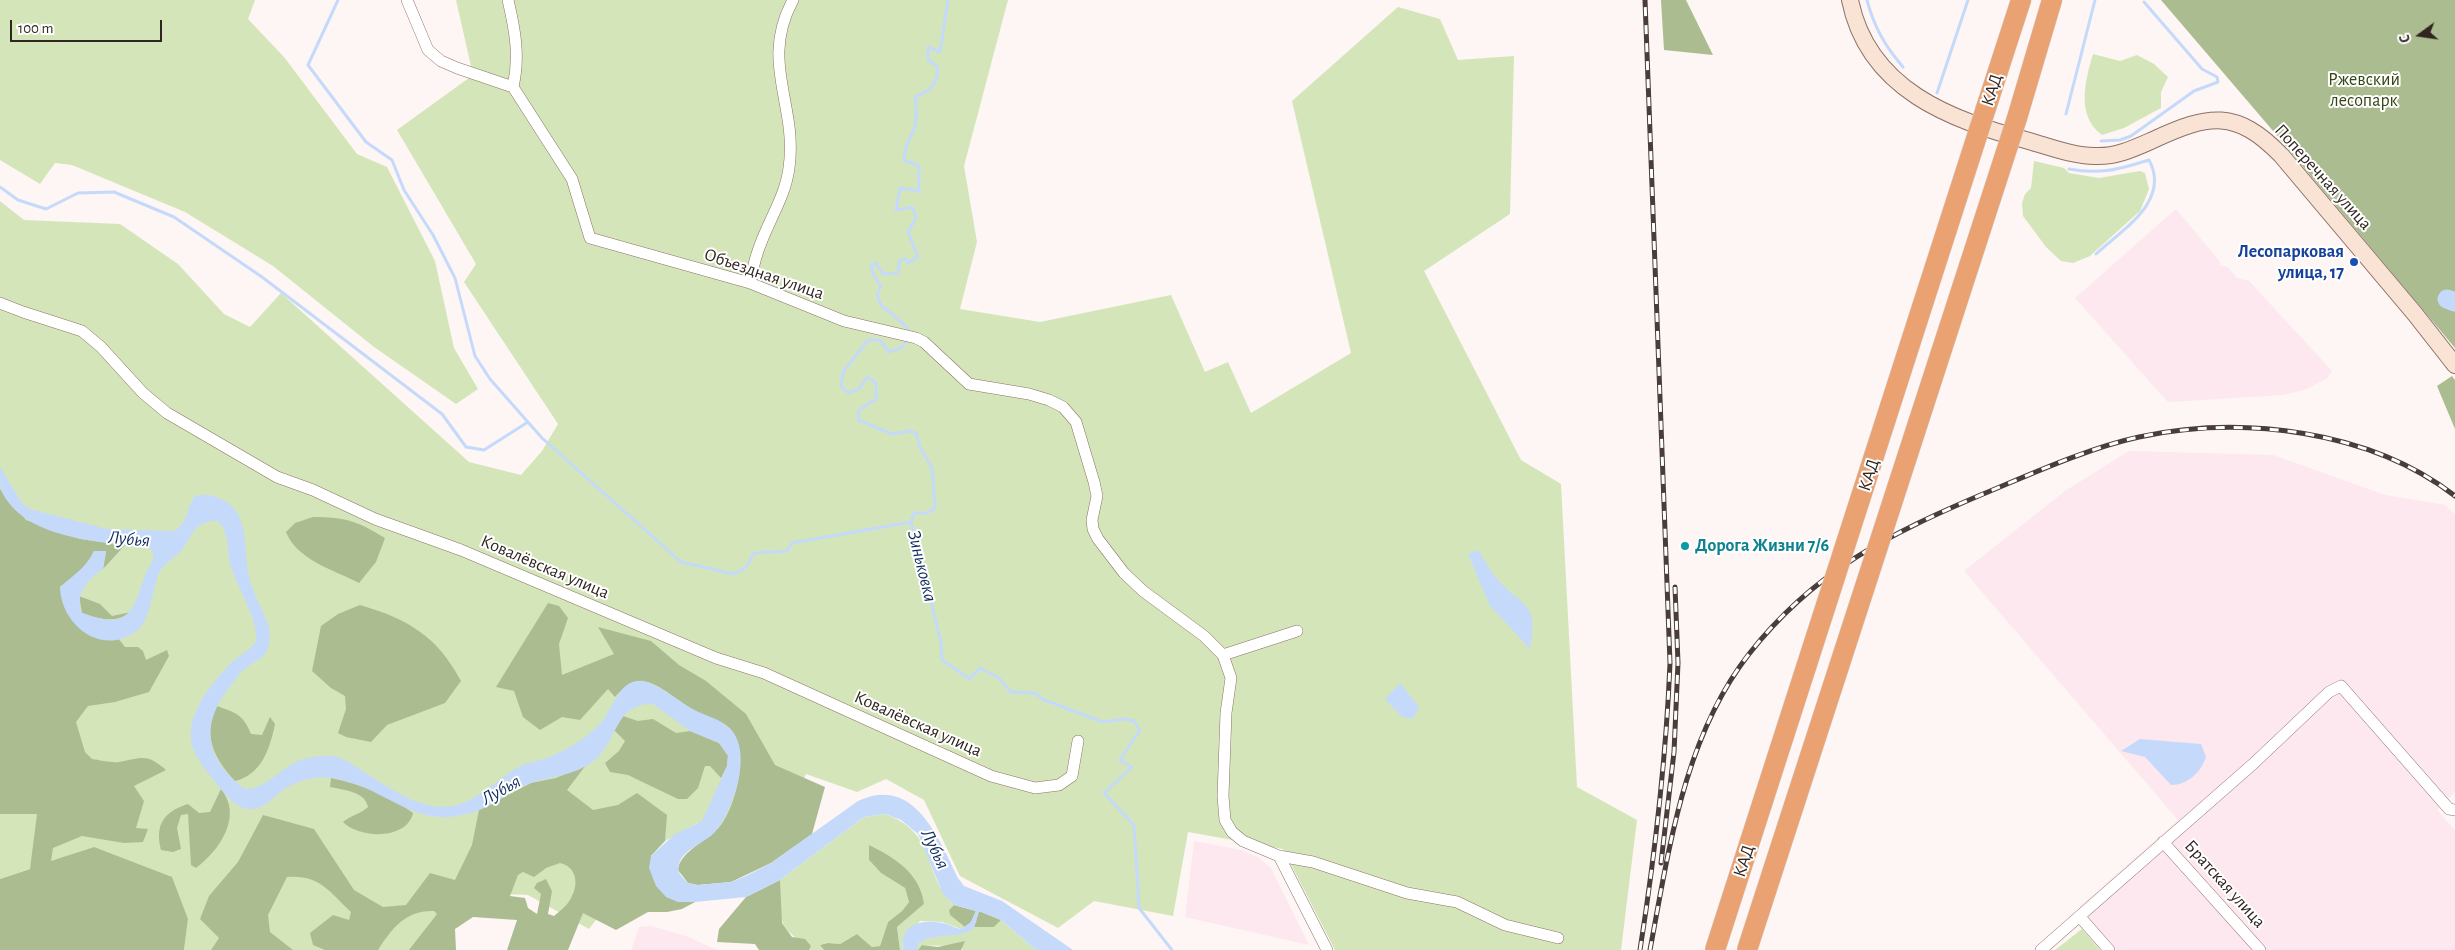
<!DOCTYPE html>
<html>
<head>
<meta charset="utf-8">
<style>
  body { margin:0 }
  #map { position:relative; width:2455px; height:950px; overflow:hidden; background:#fdf6f4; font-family:"Alegreya Sans",sans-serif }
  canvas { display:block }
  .north { position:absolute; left:2395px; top:10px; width:50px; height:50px; -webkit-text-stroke:4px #fff; paint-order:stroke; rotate:256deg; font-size:14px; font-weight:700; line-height:20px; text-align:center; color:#312520 }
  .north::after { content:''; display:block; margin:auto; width:18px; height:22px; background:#312520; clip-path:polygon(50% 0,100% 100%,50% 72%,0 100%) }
  .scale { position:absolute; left:10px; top:20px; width:152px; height:22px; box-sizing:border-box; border:2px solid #312520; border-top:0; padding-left:6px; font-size:15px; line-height:18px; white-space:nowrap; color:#312520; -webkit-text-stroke:4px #fff; paint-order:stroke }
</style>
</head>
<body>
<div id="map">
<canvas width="2455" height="950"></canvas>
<div class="north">С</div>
<div class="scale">100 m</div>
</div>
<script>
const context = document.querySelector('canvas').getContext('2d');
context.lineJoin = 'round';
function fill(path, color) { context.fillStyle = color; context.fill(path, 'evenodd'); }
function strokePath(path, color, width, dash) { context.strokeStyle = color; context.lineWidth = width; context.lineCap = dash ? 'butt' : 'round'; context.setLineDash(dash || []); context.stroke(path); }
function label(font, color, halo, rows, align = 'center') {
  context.font = font + ' "Alegreya Sans",sans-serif'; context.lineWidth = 4; context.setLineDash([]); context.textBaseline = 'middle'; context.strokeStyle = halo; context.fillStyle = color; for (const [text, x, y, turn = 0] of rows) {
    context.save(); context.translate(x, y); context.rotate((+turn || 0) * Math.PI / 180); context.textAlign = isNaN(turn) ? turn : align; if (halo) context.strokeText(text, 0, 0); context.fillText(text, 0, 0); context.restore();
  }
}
const industrial = new Path2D(`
  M2176 209 2220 262 2219 265 2228 267 2237 278 2249 281 2332 371 2327 378 2307 389 2283 395 2168 402 2075 298Z
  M2129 451 2273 455 2385 495 2445 505 2455 514V792L2437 810 2455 830V950H2117L2079 907 2178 820 1964 571 2065 491Z
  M1194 841 1242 850 1258 857 1271 868 1309 945 1185 917Z
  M651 926 686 936 717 950H631L639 927Z`);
const green = new Path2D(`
  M0 0H255L248 19 284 57 357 154 387 167 435 261 454 348 478 389 456 404 374 347 273 266 185 212 72 165 55 163 40 184 0 160Z
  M456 0H1008L964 166 977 242 960 309 1040 322 1171 295 1205 372 1228 362 1251 413 1351 353 1292 101 1398 7 1440 19 1458 60 1514 56 1510 214 1424 271 1521 460 1561 484 1577 787 1637 820 1621 950H1335L1283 849 1188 832 1173 916 1094 901 1058 928 960 876 924 800 886 779 857 792 806 774 778 837 697 823 665 841V829L589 929 528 895 461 892 412 950H184L188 918 94 847 0 879V201L24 220 120 224 178 264 224 314 250 327 281 293 469 462 521 475 542 451 558 424 464 282 476 264 397 130 473 75Z
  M2093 54 2120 61 2137 55 2154 64 2168 77 2161 92V108L2124 128 2102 135C2076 116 2085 81 2093 54Z
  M2034 161 2064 168 2069 173 2099 178 2140 171 2145 173 2149 189 2140 211 2090 256 2073 263 2061 261 2046 247 2023 216 2022 203 2025 194 2031 188Z
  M885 814C939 834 920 871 954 905L949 910 950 915 966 928 961 929 942 922 920 921 902 943 903 950H900L897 927 924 904 869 845V860L881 873 905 888 909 902 902 911 888 922 880 946 872 947 857 934 840 944 828 943 820 945 824 950H809L811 946C774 928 781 917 780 880L864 817Z
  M1001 920 1036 950H961L963 949C948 944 938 947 922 945L918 950V944L924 939 969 931 974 927H994Z
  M2082 929 2100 950H2055Z`);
const forest = new Path2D(`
  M1661 0H1686L1713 55 1664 50Z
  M2161 0H2455V348L2268 125Z
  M2452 376 2455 380V429L2437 386Z
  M0 489 26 520 80 539 125 545 103 569 106 552 94 551C86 568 74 575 60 587L104 640 118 638 125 647H138L143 651 146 660 167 650 169 656 149 692 115 702 88 706 76 722 85 752 92 759C100 760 111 763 119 762 143 758 146 753 166 770L134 786 144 801 136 828 148 829 143 842 124 843 82 836 53 848 51 861 94 847 172 877 188 919 184 950H0V879L30 869 37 814H0Z
  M313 517C346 517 357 521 385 538L376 562 359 583C334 570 297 560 286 532L295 523Z
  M79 596 100 604 112 616 131 612C114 624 100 619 82 613Z
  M548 603 559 606 568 618 559 644 562 675 614 654 598 627 651 641 679 665 706 681 746 714 775 765 825 787 812 834 771 863 731 882 698 885 688 883 678 870C679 851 712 839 723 822 732 808 739 784 740 768 741 760 738 741 734 734 727 721 708 718 696 711 679 703 662 684 643 681 632 679 622 689 615 697L608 689 580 720 562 717 540 730 523 717 514 691 496 687Z
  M360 605C408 619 437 636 461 681L445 703 387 725 371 742 346 737 338 733 346 709 345 696 331 688 312 671 321 626 338 614Z
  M217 706C236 713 243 714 251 734L262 735 270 717 275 724C270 749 261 775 235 781 214 759 202 734 217 706Z
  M623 716 638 721 653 719 676 733 690 731 719 743 728 755 727 766 721 778 710 766H705L698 788 687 799H678L628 775 610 772 605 763 619 751 625 741 614 730Z
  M586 765 567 790 593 810 618 805 637 793 667 815 665 841 651 856 678 902H695L682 909 667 912H648L616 930 583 913 568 950H507L517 920 473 917 455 929 456 950H409L437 914 434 911C406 910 392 928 378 950H325L313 945 310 933 333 915 349 920 351 912C328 891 321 875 287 877L268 915 270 932 293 950H211L219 938 200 919 209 896 238 862 263 815 314 829 354 890 383 907 406 905 430 873 455 880 472 845 479 810 531 783 556 778ZM560 863C577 867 579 884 571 898 568 905 560 911 554 916L548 914 552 891 546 879 537 883 534 888 541 894 537 914 528 908 525 898 510 896 518 875 523 872 534 877 546 868Z
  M331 778C360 784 389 795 413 813 407 840 360 839 343 822 351 815 361 814 368 807 365 791 343 790 330 787Z
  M221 789C243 816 220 850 196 868L191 865 188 814 181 815 177 828 181 849 173 852 161 850C155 825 163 812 188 804L199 813 210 812Z
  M869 845C895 858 920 873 924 904L897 927 900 950H824L820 945 828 943 840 944 857 934 872 947 880 946 888 922 902 911 909 902 905 888 881 873 869 860Z
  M780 880 782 923 792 937 805 939 811 946 809 950H759L755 944 717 942 719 929 746 897Z
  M954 905 976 911 971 922 966 928 950 915 949 910Z
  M979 911 1001 920 994 927H974Z
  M965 941 961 950H918L922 945 938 947Z`);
const water = new Path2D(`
  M0 467 22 503 30 509 107 529 174 531C190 520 185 510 195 496 205 494 211 494 221 499 252 513 242 552 250 580 254 598 271 621 270 637 268 658 260 658 246 668 239 673 234 682 229 688 199 726 206 761 245 789 265 789 277 772 294 763 304 757 326 754 338 757 347 760 356 767 364 772 395 791 431 819 468 801 487 791 503 775 522 765 530 762 539 761 547 758 566 750 584 740 598 726 615 710 618 672 650 683 664 689 676 699 689 707 700 714 715 717 726 725 756 747 734 809 715 832 705 843 683 849 679 864 676 872 683 878 688 883L698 885 731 882 748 875 771 863 858 801C914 775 938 837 958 878L964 886 1002 901 1073 950H1036L1001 920 979 911C977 916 977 922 974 927 966 940 933 931 918 944V950H903C899 924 922 919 942 923 949 924 954 928 961 929L971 922 976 911 954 905 943 894 918 834 901 820 885 814 864 817 780 880 746 897 695 902H678L666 897 656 886 649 868 651 856 675 834 702 821 727 766 728 756 719 743 690 731 653 704C615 704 619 737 597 758 579 775 553 776 531 783 512 790 496 804 477 811 412 833 392 788 332 778 314 775 293 782 279 793 271 800 265 807 254 809 237 811 225 794 216 783 207 772 196 759 192 745 184 715 212 683 231 663 239 655 251 650 256 641 259 623 238 587 231 568 226 552 231 533 217 521 210 521 204 522 199 526 191 532 188 543 181 551 174 558 164 563 159 573 153 587 150 621 138 630 103 658 61 626 60 587 74 575 86 568 94 551H106L103 569C88 579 74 594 82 613 128 630 132 614 145 575 149 565 156 561 152 550L146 547C100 542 23 539 1 490 0 484 0 474 0 467Z
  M1478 550C1485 560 1490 571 1498 580 1525 609 1539 603 1530 649L1490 606 1468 554Z
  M1400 683 1419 707 1413 719 1402 717 1385 699Z
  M2140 739 2201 744 2206 757C2201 772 2188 785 2171 785L2145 757 2121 751Z`);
const stream = new Path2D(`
  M338 0 308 65 366 142 392 160 404 190 433 235 455 278 475 356 490 379 542 438 681 562 734 574 746 567 754 553 787 551 792 543 911 522
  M1867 0C1874 27 1885 46 1903 67
  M1937 93 1968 0
  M2066 114 2095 0
  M2101 141 2120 140 2131 136 2194 91 2218 82 2217 77 2202 69 2144 2
  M2069 169C2101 175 2119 169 2149 160 2171 201 2123 229 2096 254
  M0 187 18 200 46 209 78 193 114 192 174 217 262 277 442 414 466 447 484 450 528 422
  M908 334 907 327 881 305 877 295 881 286 874 276 871 265 876 263 883 274 898 273 899 261 906 259 908 263 918 257 908 232 916 218 912 207 896 210 900 188 919 191V166L904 160C905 145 909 142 914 129 918 119 916 107 915 97 932 90 937 85 938 67L928 60V47L940 52 948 0
  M907 340 901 348 889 352 880 340H868L843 372 841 386 848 393 859 389 867 377 876 383V399L859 410 858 420 892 434 909 431 916 433 920 447 932 468 935 508 927 513H914L911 522 941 642 942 660 970 679 980 668 999 678 1011 692 1035 693 1042 699 1103 722 1125 719 1134 721 1140 730 1120 760 1132 767 1104 793 1134 825 1139 908 1172 950`);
const river = new Path2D(`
  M2447 299 2455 302`);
const street = new Path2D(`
  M407 0 428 50 441 61 457 68 513 87 572 179 590 238 750 283 844 321 916 338 924 342 969 384 1029 394 1049 400 1063 407 1076 422 1094 482 1097 496 1092 520 1093 529 1098 539 1124 573 1143 591 1204 636 1223 655 1231 678 1226 713 1223 796 1225 820 1232 832 1243 841 1279 856 1313 862 1407 893 1457 902 1505 925 1558 938
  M508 0C515 30 520 56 513 87
  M750 283C752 273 754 263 757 254 766 224 785 199 789 168 798 104 759 63 793 0
  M0 303 23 312 82 331 101 347 143 393 167 413 277 477 313 490 375 519 461 550 716 658 764 673 991 776 1035 788 1059 785 1072 776 1078 741
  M1223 655 1297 631
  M2163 842 2260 950
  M1279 856 1327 950
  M2080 917 2109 950
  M2041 950 2253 764 2329 692 2341 686 2449 809 2455 810`);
const secondary = new Path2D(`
  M1850 0C1868 90 1951 120 2029 141 2050 147 2073 156 2095 156 2116 157 2135 148 2153 140 2209 114 2236 109 2281 155L2415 314 2455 365`);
const highway = new Path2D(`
  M1986 108 2021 0
  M2017 118 2052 0`);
const rail = new Path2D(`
  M1661 863 1674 752 1678 663 1675 587
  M1640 950C1655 854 1666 760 1670 663L1645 0
  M1650 950C1669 849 1684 737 1749 654 1814 571 1889 534 1983 494 2031 474 2088 448 2139 437 2242 415 2370 430 2455 496`);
const highwayBridge = new Path2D(`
  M1715 950 1986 108
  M1747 950 2017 118`);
const markers = [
  [2354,262,5,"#1a4fb4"],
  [1685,546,5,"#0f9aa8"]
];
const parkNames = [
  ["Ржевский",2364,80],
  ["лесопарк",2364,101]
];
const streetNames = [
  ["КАД",1992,90,-72],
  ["Поперечная улица",2323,177,48],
  ["Объездная улица",764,274,19],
  ["КАД",1869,475,-72],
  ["Ковалёвская улица",545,567,23],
  ["Ковалёвская улица",918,724,24],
  ["КАД",1744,861,-72],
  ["Братская улица",2225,884,48]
];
const transitNames = [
  ["Лесопарковая",2344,252],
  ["улица, 17",2344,273]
];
const cultureNames = [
  ["Дорога Жизни 7/6",1695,546]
];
const waterNames = [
  ["Лубья",129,539,5],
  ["Зиньковка",922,566,76],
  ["Лубья",501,790,-29],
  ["Лубья",935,849,64]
];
fill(industrial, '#fce8ee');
fill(green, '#d4e6b9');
fill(forest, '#abbc90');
fill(water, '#c5dafb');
strokePath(stream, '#c5dafb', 3);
strokePath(river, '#c5dafb', 19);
strokePath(street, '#8e7166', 12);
strokePath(secondary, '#8e7166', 18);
strokePath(highway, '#d6d3d2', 21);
strokePath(street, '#fff', 11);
strokePath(secondary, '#f9e3d5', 16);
strokePath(highway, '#eba272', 20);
strokePath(rail, '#483d38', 5);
strokePath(rail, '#fff', 3, [9]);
strokePath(highwayBridge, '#d6d3d2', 21, []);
strokePath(highwayBridge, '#eba272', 20);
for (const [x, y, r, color] of markers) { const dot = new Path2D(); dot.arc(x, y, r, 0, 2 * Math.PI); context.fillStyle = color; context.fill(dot); strokePath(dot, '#fff', 2); }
label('18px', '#344413', '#fff', parkNames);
label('18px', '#312520', '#fff', streetNames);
label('bold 18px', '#164399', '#fff', transitNames, 'right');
label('bold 18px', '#0d838f', '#fff', cultureNames, 'left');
label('italic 19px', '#102e5f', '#fff', waterNames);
</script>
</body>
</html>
